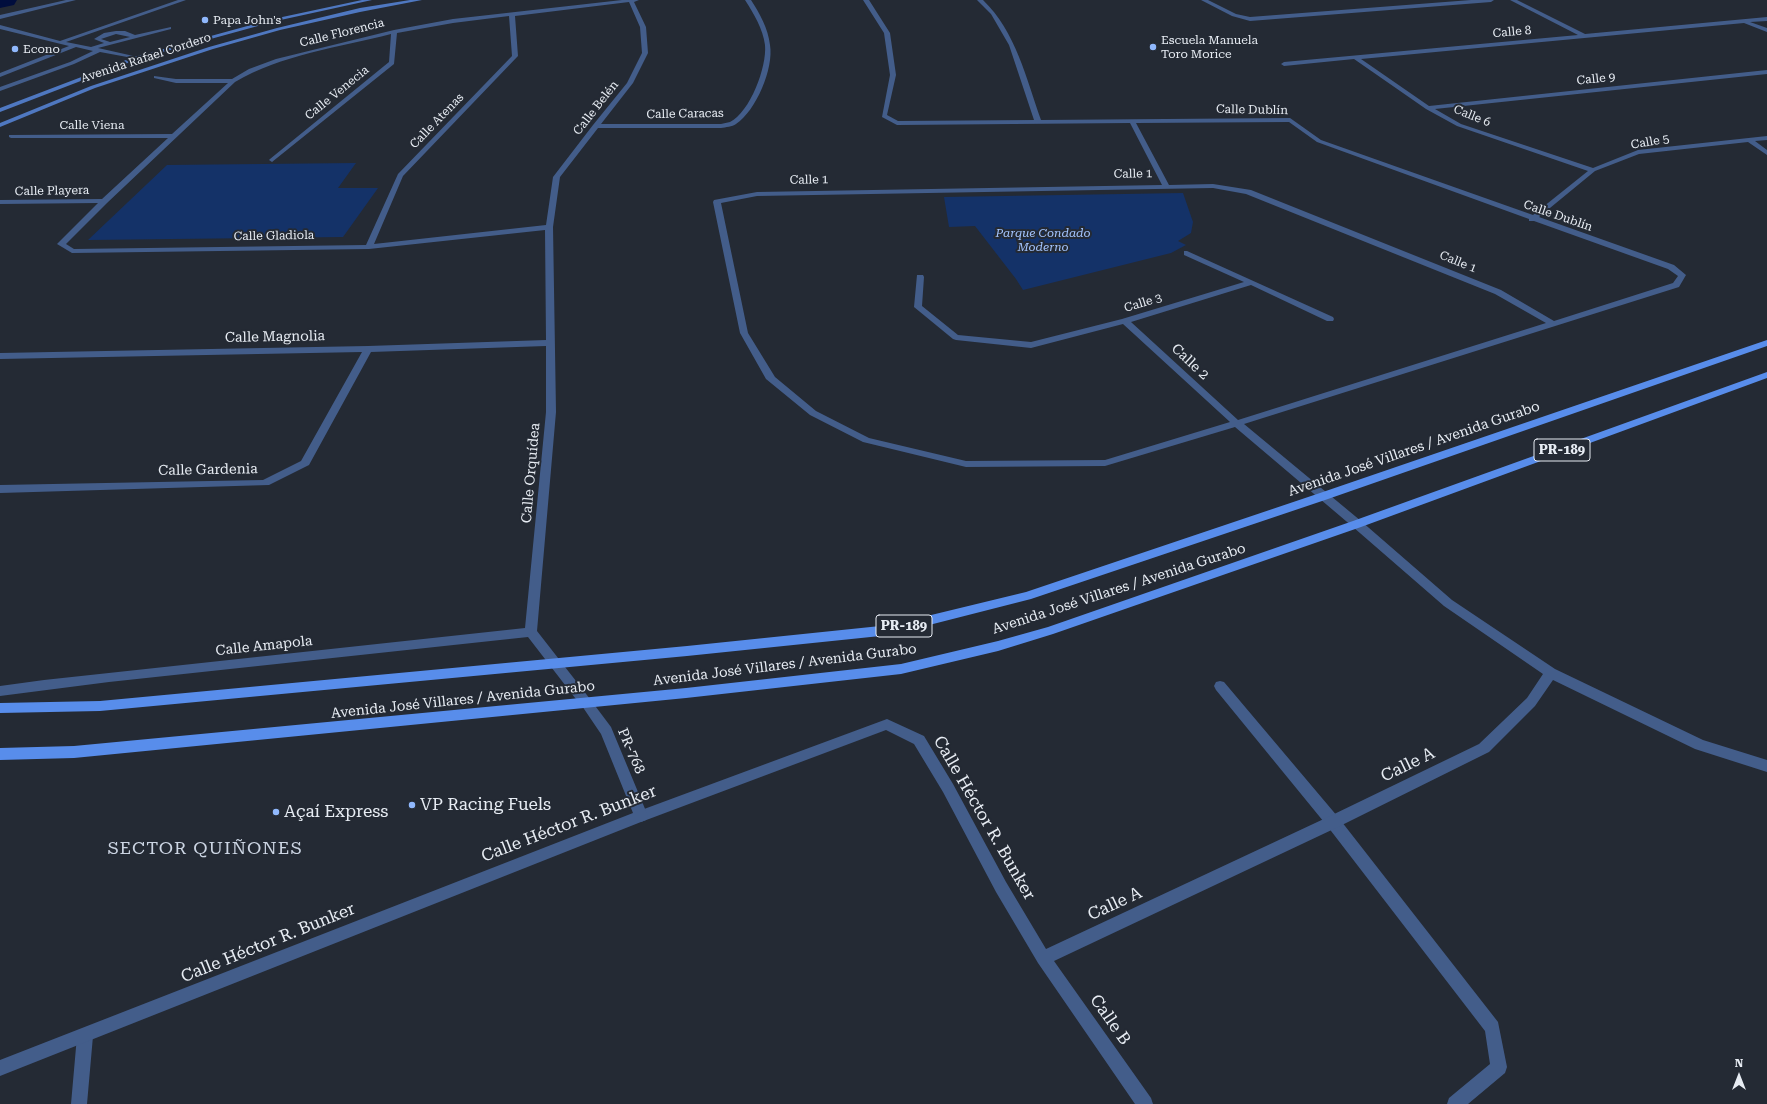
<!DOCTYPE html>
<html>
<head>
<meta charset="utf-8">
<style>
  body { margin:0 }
  #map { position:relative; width:1767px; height:1104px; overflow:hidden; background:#242a34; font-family:"Roboto Serif",serif }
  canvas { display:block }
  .north { position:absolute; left:1719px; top:1056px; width:40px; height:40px; -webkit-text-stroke:3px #242a34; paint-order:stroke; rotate:0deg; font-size:11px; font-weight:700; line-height:16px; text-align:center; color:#e7ecf3 }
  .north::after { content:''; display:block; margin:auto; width:14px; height:18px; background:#e7ecf3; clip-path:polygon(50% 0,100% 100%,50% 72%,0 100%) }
</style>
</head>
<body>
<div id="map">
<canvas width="1767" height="1104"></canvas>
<div class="north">N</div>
</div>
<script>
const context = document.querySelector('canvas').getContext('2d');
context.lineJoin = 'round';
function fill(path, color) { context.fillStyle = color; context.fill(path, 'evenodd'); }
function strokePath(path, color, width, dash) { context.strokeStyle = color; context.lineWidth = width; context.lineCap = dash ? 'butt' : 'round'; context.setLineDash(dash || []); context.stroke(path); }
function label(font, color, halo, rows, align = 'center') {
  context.font = font + ' "Roboto Serif",serif'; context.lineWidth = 4; context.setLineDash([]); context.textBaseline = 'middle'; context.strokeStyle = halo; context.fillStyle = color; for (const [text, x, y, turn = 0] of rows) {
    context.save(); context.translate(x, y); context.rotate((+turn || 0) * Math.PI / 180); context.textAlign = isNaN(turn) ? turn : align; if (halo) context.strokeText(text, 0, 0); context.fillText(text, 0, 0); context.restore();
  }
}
const green = new Path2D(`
  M356 163 338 188H378L343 237 88 240 167 165Z
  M1183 193 1193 222 1191 233 1178 241 1186 245 1171 253 1023 290 1016 279 975 226 949 227 944 197Z`);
const river = new Path2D(`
  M0 0H17L14 5 0 8Z`);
const service = new Path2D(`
  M66 0H76L0 19V15Z
  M178 0H186L66 42 91 47 104 43 94 39 104 33 116 31H125L135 35 171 27V29L98 48 138 57V59L100 52 74 64 0 91V87L70 62 93 51 76 47 0 77V73L69 46 0 29V25L60 41ZM116 34 130 37 110 42 101 39Z
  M1220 681 1224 682 1338 817 1498 1022 1507 1067 1505 1073 1468 1104H1447L1449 1098 1490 1064 1485 1031 1328 827 1216 690 1214 686 1216 682Z`);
const minor = new Path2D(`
  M622 0H639L634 2 646 27 648 53 633 83 601 124H721C724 123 727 123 730 122 750 112 767 67 765 45 763 29 754 14 745 0H751C760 14 768 28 770 45 774 68 756 111 736 124 732 127 726 127 721 128H598L560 177 553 227 556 412 537 631 590 699 592 703 590 707 586 708 582 707 528 637 109 682 0 696V686L44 680 525 628 546 412V346L371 352 309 465 269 485 0 493V485L263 480 301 461 362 352 0 359V353L368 346 546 340 545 230 369 249 72 253 57 244 98 203 0 204V200L102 199 168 138H11L9 137V135L172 134 228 83H176L154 78V76L176 79H232L249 69 276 59 394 30 453 19ZM629 2 640 27 642 53 627 83 593 125 553 177 546 225 374 244 403 176 518 56 515 16ZM509 16 512 56 398 174 366 245 74 249 66 244 107 203 235 82C280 55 340 47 391 34L389 62 270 159 269 160 272 162 394 64 397 33 453 23Z
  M863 0H869L890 33 896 75 887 115 898 121 1034 120 1009 45 991 14 977 0H983C1016 32 1026 78 1041 120L1290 118 1321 140 1533 215 1588 171 1457 126 1426 109 1354 59 1284 66 1281 64 1284 62 1578 35 1510 0H1517L1585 34 1767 17V21L1750 22 1767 28V32L1744 23 1361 59 1429 106 1767 70V74L1435 109 1461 124 1593 168 1638 150 1767 136V140L1755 141 1767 150V155L1748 142 1639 154 1595 171 1539 217 1674 265 1686 275 1679 287 1244 424 1361 521 1452 600 1555 669 1703 740 1767 760V772L1695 749 1553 680 1535 706 1489 752 1338 827 1054 961 1151 1098 1153 1104H1135L1038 963 996 892 943 792 914 744 886 730 641 822 636 820 634 816 636 812 887 719 924 736 953 784 1006 882 1046 949 1328 817 1479 744 1527 698 1543 674 1444 606 1353 527 1235 427 1105 466 966 467 863 442 810 415 766 379 740 333 713 202 714 200 757 192 1162 185 1130 123 897 125 882 117 890 75 884 33ZM1289 122 1317 142 1529 219V221H1534L1668 269 1678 276 1673 283 1554 321 1501 290 1251 190 1213 184 1169 185 1136 123ZM1213 188 1246 194 1495 294 1546 323 1238 420 1131 322 1251 285 1327 321H1333L1334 319 1333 317 1187 251H1184V255L1244 282 1122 319 1031 342 958 335 922 306 924 277 923 275H917L914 307 953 339 956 340 1031 348 1123 324 1230 422 1105 460 966 461 869 438 816 411 775 377 748 333 721 203 757 196Z
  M1201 0H1208L1236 14 1250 17 1471 0H1494L1491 2 1250 21 1232 16Z
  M85 1028 91 1030 93 1036 87 1104H71L77 1036 79 1030Z`);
const tertiary = new Path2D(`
  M586 698 590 699 611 727 648 816 646 820 0 1076V1060L633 813 601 734 580 703 582 699Z`);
const secondary = new Path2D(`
  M362 0H372L276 21 138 59 0 112V108L134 57 273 19Z
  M410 0H422L360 12 280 30 213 49 95 88 0 127V123L91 86 209 47 277 28 360 8Z`);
const primary = new Path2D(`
  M1767 340V346L1328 499 1031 599 890 635 687 656 100 711 0 713V703L100 701 687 646 890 625 1026 592 1320 493Z
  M1767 372V378L1361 527 1053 634 998 651 901 674 686 698 74 758 0 760V748L74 746 686 688 901 664 998 641 1048 627 1353 521Z`);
const markers = [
  [205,20,4,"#90b8fd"],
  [1153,47,4,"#90b8fd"],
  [15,49,4,"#90b8fd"],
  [412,805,4,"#90b8fd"],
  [276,812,4,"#90b8fd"]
];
const farPoinames = [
  ["Papa John's",213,20],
  ["Escuela Manuela",1161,40],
  ["Toro Morice",1161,54],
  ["Econo",23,49]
];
const farStreetnames = [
  ["Calle 8",1512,32,-5],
  ["Calle Florencia",342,33,-14],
  ["Avenida Rafael Cordero",146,58,-18],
  ["Calle 9",1596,79,-6],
  ["Calle Venecia",337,93,-39],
  ["Calle Belén",596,108,-52],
  ["Calle Dublín",1252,110,1],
  ["Calle Caracas",685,114,-1],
  ["Calle 6",1472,116,22],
  ["Calle Atenas",437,121,-46],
  ["Calle Viena",92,125],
  ["Calle 5",1650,142,-10],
  ["Calle 1",1133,174,-1],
  ["Calle 1",809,180,-1],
  ["Calle Playera",52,191,-1],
  ["Calle Dublín",1558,216,19],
  ["Calle Gladiola",274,236,-1],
  ["Calle 1",1458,262,22],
  ["Calle 3",1143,303,-17]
];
const farParknames = [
  ["Parque Condado",1043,233],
  ["Moderno",1043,247]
];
const shields = [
  [1562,450,56],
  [904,626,56]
];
const shieldNames = [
  ["PR-189",1562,450],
  ["PR-189",904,626]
];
const streetNames = [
  ["Calle Magnolia",275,337,-1],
  ["Calle 2",1190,362,43],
  ["Avenida José Villares / Avenida Gurabo",1414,449,-19],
  ["Calle Gardenia",208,470,-1],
  ["Calle Orquídea",531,473,-85],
  ["Avenida José Villares / Avenida Gurabo",1119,589,-18],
  ["Calle Amapola",264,646,-6],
  ["Avenida José Villares / Avenida Gurabo",785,665,-7],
  ["Avenida José Villares / Avenida Gurabo",463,700,-6],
  ["PR-768",631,751,67]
];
const nearStreetnames = [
  ["Calle A",1408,765,-26],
  ["Calle Héctor R. Bunker",984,818,60],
  ["Calle Héctor R. Bunker",569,824,-21],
  ["Calle A",1115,904,-25],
  ["Calle Héctor R. Bunker",268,943,-22],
  ["Calle B",1110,1020,55]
];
const nearPoinames = [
  ["VP Racing Fuels",420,805],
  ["Açaí Express",284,812]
];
const nearNeighbourhoodnames = [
  ["SECTOR QUIÑONES",205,849]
];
fill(green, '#143268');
fill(river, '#000d3d');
fill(service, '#435d8a');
fill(minor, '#435d8a');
fill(tertiary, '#435d8a');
fill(secondary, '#4f78c1');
fill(primary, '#588deb');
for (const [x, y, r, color] of markers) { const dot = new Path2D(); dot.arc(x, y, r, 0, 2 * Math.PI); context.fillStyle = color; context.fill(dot); strokePath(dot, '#242a34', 1.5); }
label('12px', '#e7ecf3', '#242a34', farPoinames, 'left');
label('12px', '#e7ecf3', '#242a34', farStreetnames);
label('italic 12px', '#a4c5ff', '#242a34', farParknames);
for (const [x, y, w] of shields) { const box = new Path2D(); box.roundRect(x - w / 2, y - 11, w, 22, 3); context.fillStyle = '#242a34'; context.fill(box); strokePath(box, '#e7ecf3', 1); }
label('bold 13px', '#e7ecf3', null, shieldNames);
label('14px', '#e7ecf3', '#242a34', streetNames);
label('17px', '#e7ecf3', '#242a34', nearStreetnames);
label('17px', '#e7ecf3', '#242a34', nearPoinames, 'left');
context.letterSpacing = '1px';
label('18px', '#ccd5e3', '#242a34', nearNeighbourhoodnames);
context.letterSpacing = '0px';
</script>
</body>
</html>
